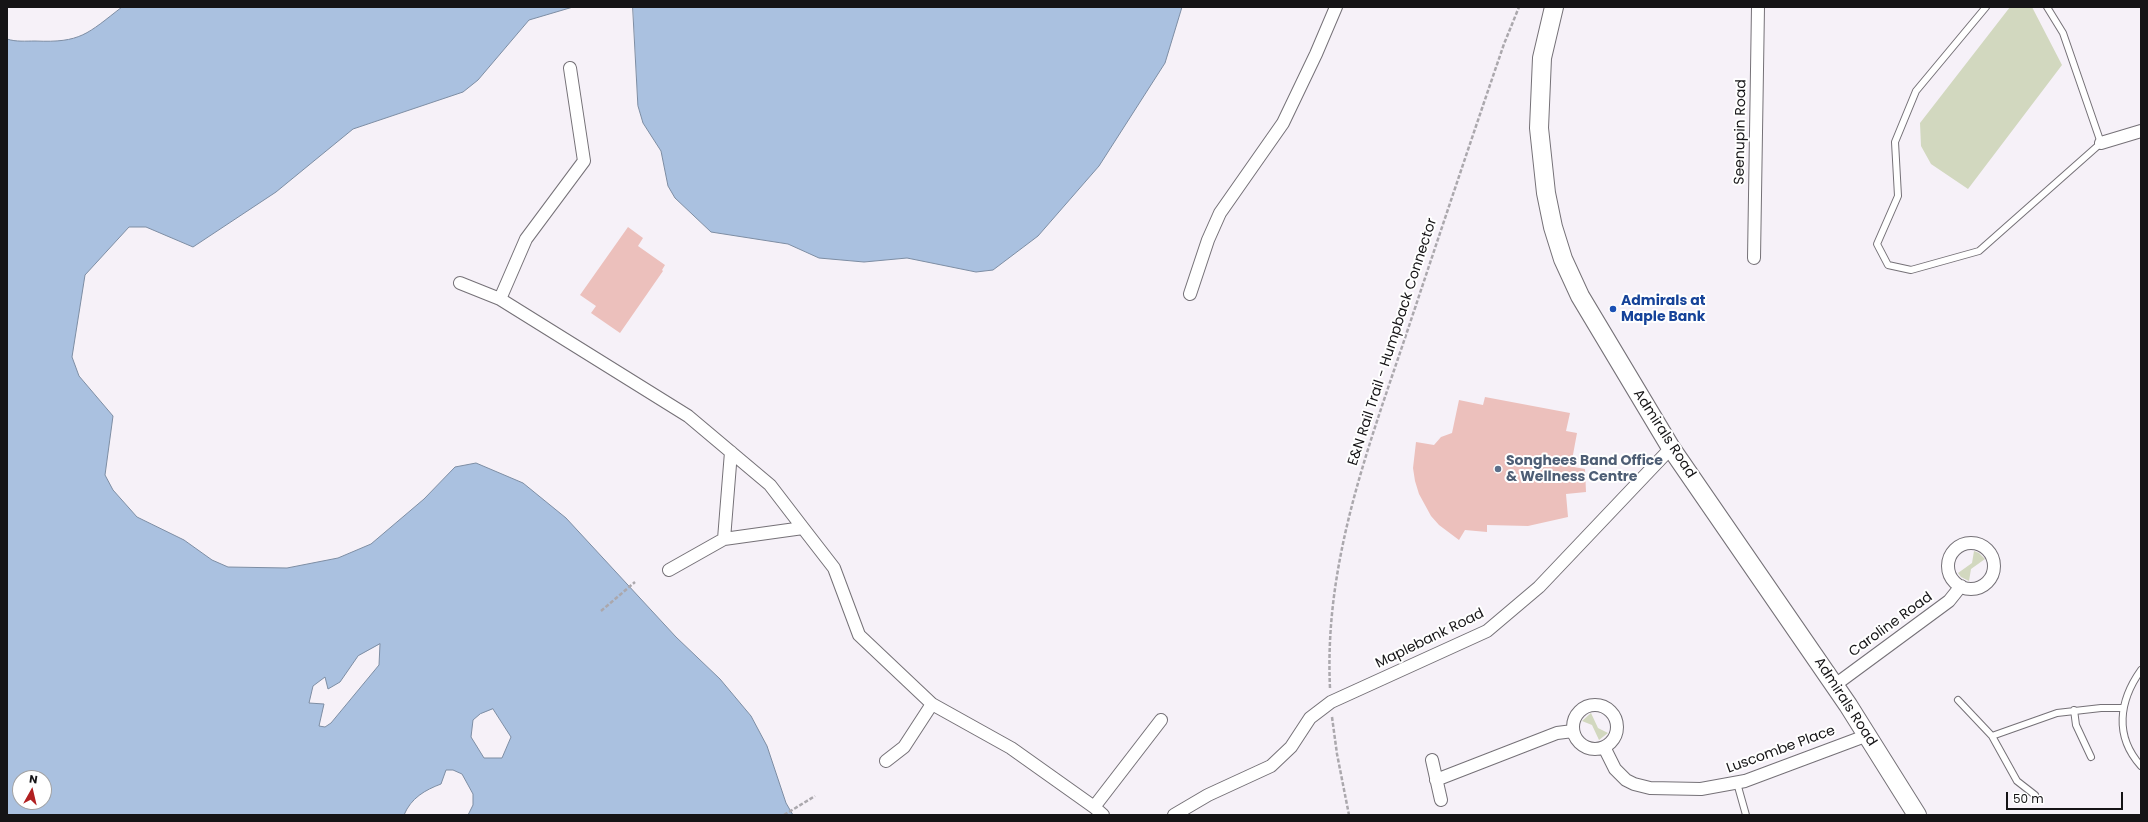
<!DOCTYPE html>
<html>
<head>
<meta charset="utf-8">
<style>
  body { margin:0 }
  #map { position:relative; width:2148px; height:822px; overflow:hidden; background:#f6f1f8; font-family:Poppins,sans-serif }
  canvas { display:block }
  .frame { position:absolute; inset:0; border:8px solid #151416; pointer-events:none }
  .north { position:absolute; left:12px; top:770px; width:40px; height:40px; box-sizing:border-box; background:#fff; border:1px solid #a1a1a2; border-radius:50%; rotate:8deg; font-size:11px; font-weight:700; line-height:16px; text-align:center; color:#151416 }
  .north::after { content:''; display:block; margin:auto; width:14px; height:18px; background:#b12021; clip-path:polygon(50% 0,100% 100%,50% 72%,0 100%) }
  .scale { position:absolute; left:2006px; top:792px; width:117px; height:18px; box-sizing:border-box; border:2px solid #151416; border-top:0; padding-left:5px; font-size:12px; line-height:14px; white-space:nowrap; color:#151416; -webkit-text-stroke:3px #fff; paint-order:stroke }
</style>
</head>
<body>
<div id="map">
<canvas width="2148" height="822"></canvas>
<div class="frame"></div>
<div class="north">N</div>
<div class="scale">50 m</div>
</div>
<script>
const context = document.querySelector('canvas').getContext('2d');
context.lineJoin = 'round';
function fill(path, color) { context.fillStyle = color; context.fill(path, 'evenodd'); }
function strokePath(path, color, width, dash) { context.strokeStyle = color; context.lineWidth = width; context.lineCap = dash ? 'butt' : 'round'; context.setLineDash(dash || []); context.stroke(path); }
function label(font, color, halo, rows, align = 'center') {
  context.font = font + ' Poppins,sans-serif'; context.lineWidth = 4; context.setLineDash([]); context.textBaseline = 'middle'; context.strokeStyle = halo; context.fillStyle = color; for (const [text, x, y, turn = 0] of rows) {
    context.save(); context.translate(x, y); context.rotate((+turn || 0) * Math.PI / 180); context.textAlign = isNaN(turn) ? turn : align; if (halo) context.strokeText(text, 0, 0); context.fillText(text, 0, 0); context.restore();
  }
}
const green = new Path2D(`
  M2010 7H2032L2062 65 1968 189 1931 164 1921 146 1920 123Z
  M1974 551 1979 553 1985 559 1971 569 1969 581 1961 577 1958 573 1972 563Z
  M1591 713 1598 728 1608 733 1599 740 1592 725 1582 721Z`);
const water = new Path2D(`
  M122 7H573L529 20 478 80 463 92 353 129 276 192 193 247 146 227H129L85 275 72 357 79 376 113 416 105 475 113 490 137 517 184 540 212 560 228 567 287 568 338 558 371 544 424 499 455 467 476 463 523 483 566 518 676 637 720 679 751 716 767 746 786 803 793 815H468L473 805V794L462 774 453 770H446L441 784C425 790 411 798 404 815H7V39C16 42 26 41 35 41 81 43 87 34 122 7ZM380 644 379 665 331 723 325 727 319 726 324 704 309 703 313 686 325 677 328 689 340 682 358 656ZM493 709 511 737 502 758H484L471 737 473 720 480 714ZM20 778H44V802H20Z
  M633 7H1182L1165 63 1099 166 1038 236 993 270 976 272 907 258 864 262 819 258 788 244 711 232 675 198 668 186 661 151 643 123 638 106Z`);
const building = new Path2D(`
  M628 227 643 238 638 246 665 265 662 270 663 271 620 333 591 313 596 306 580 295Z
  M1485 397 1570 413 1566 431 1577 433 1572 460 1575 461 1574 467 1585 469 1586 492 1566 494 1568 517 1528 526 1487 525V532L1465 530 1459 540 1439 525 1431 516 1419 494 1415 481 1413 468 1416 442 1434 445 1441 437 1452 433 1459 400 1483 405Z`);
const path = new Path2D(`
  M601 611 635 582
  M1330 688C1324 563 1368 448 1407 332 1439 236 1471 140 1504 44L1519 7
  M1332 717 1337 754 1349 815
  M784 815 815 796`);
const lane = new Path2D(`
  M1986 7 1916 91 1895 142 1898 196 1877 244 1888 265 1911 270 1979 251 2101 143 2063 33 2047 7
  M2141 670C2119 701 2114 736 2141 766
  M1958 700 1992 736 2017 781 2035 795
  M2074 710 2076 725 2091 757
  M1992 736 2057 713 2101 708H2123
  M1737 783 1746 815`);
const street = new Path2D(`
  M2101 143 2141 131
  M1754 258 1758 7
  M460 283 500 299 688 416 770 485 803 528 834 568 859 635 932 704 1011 748 1094 807 1103 815
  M1190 294 1208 240 1220 213 1283 123 1316 54 1336 7
  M500 299 526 239 584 161 570 68
  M724 539 731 452
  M1948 566a23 23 0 1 1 46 0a23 23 0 1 1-46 0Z
  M669 570 724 539 803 528
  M1835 685 1949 601 1961 586
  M1573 727a22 22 0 1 1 44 0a22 22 0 1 1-44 0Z
  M1604 747 1615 769 1626 780 1634 784 1650 788 1701 789 1745 781 1868 735
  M1432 760 1441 800
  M886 761 904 747 932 704
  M1436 780 1557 733 1573 731
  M1094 807 1161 720
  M1174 815 1208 795 1271 766 1291 747 1310 718 1331 702 1487 631 1539 587 1671 448`);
const secondary = new Path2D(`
  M1554 7 1542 58 1539 128 1546 193 1553 227 1563 259 1580 296 1671 448 1848 705 1917 815`);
const markers = [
  [1613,309,4,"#1a4fb4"],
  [1498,469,4,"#5c6f8a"]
];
const streetNames = [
  ["Seenupin Road",1741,132,-89],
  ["E&N Rail Trail - Humpback Connector",1393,342,-72],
  ["Admirals Road",1664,434,57],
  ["Caroline Road",1891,625,-36],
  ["Maplebank Road",1430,639,-26],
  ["Admirals Road",1845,702,57],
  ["Luscombe Place",1781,750,-20]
];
const transitNames = [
  ["Admirals at",1621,301],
  ["Maple Bank",1621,317]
];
const serviceNames = [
  ["Songhees Band Office",1506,461],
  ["& Wellness Centre",1506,477]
];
fill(green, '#d2d8bf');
fill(water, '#aac1e0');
strokePath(water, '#7d8da3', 1);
fill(building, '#ecc0bc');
strokePath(lane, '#757177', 8);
strokePath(street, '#757177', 14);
strokePath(secondary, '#757177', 20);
strokePath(path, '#aba8ad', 2.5, [4, 2]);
strokePath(lane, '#fff', 6);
strokePath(street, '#fff', 12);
strokePath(secondary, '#fff', 18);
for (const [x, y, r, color] of markers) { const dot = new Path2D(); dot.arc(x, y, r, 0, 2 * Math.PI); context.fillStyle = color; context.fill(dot); strokePath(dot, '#fff', 1.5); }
label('14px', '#151416', '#fff', streetNames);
label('bold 14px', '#164399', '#fff', transitNames, 'left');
label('bold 14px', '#4e5e75', '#fff', serviceNames, 'left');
</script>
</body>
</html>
